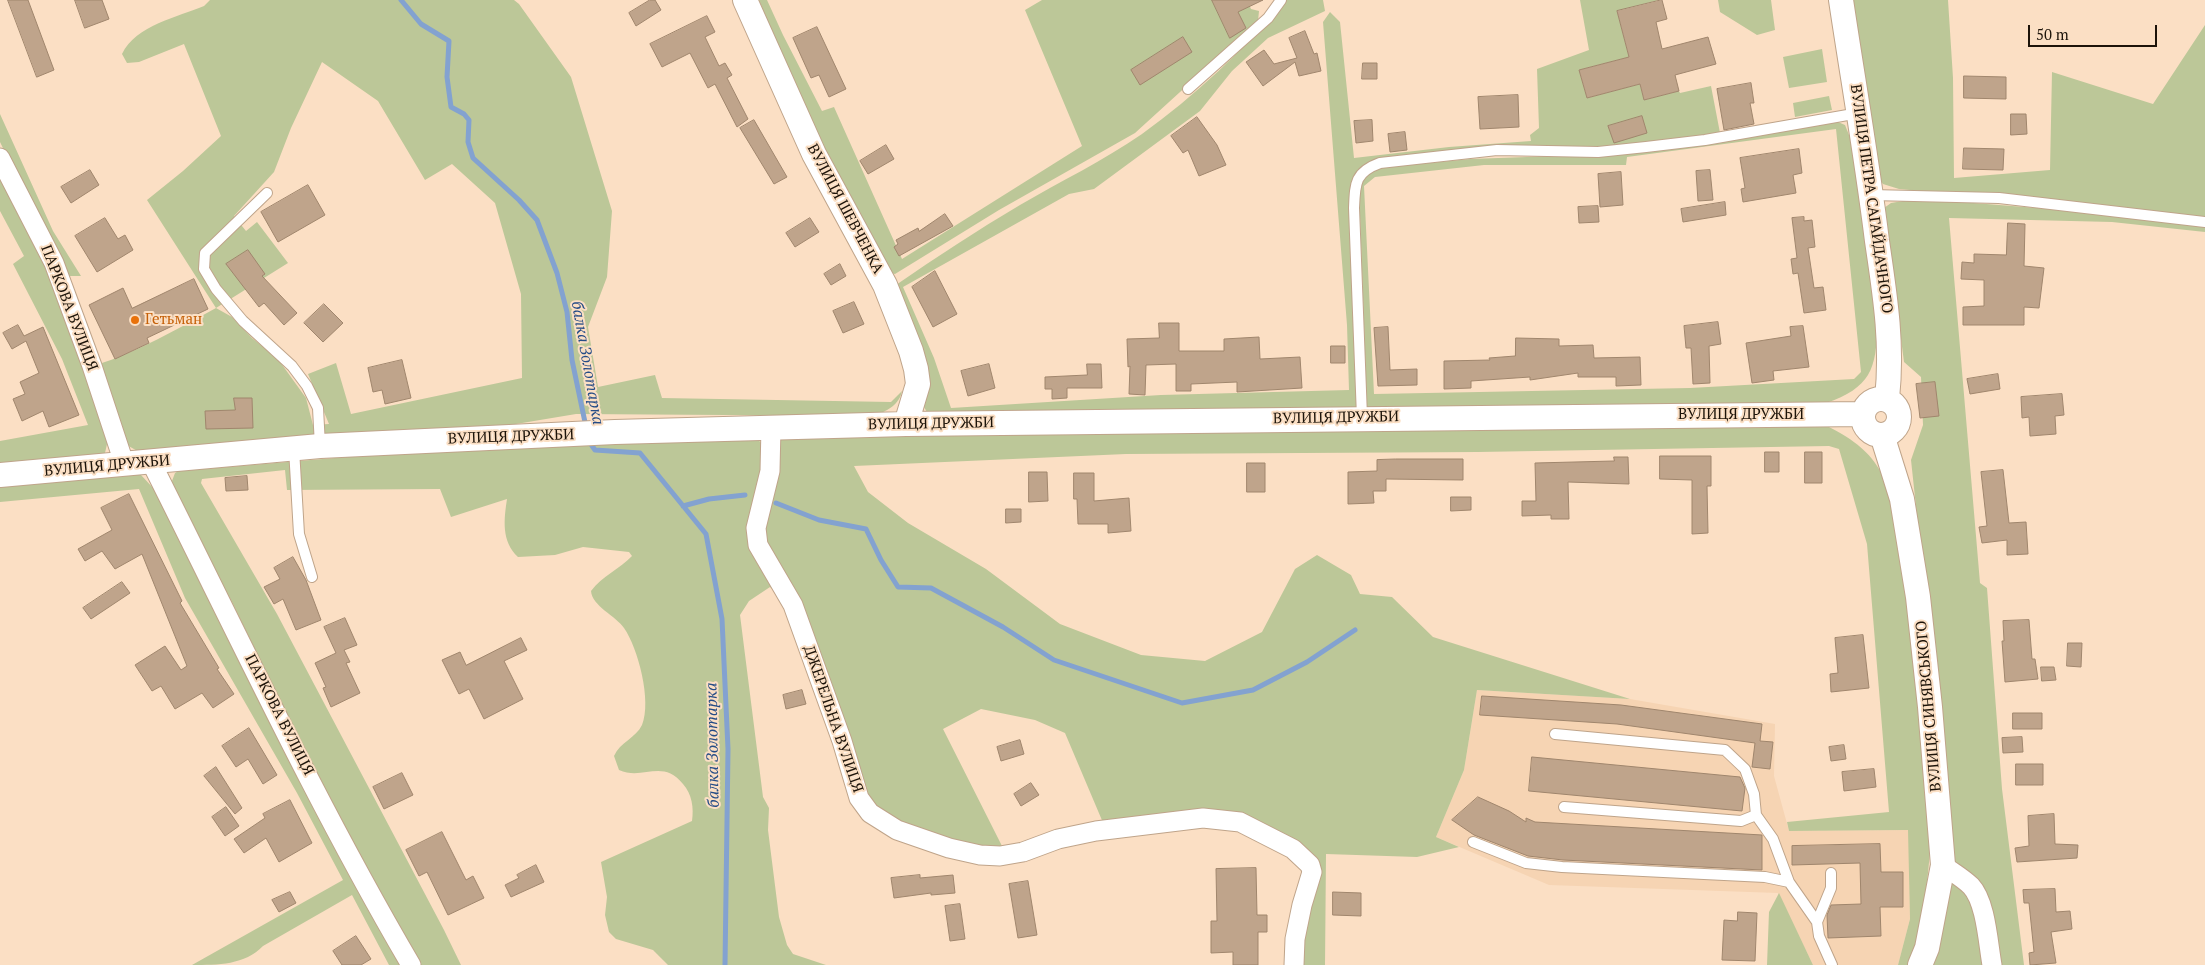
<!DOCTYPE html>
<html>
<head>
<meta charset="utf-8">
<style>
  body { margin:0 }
  #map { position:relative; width:2205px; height:965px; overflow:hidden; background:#fbdfc4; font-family:"PT Serif",serif }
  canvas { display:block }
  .scale { position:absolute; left:2028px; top:25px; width:129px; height:22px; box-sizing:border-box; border:2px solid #1c1309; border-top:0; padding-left:6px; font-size:15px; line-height:18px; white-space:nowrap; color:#1c1309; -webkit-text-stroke:4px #fbdfc4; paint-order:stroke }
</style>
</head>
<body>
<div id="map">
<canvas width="2205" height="965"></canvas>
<div class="scale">50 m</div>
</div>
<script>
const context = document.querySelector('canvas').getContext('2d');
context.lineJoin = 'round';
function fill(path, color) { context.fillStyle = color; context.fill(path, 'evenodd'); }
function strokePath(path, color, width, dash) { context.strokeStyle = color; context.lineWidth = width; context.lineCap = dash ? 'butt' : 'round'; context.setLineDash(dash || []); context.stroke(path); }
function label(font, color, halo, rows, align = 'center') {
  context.font = font + ' "PT Serif",serif'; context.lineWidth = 4; context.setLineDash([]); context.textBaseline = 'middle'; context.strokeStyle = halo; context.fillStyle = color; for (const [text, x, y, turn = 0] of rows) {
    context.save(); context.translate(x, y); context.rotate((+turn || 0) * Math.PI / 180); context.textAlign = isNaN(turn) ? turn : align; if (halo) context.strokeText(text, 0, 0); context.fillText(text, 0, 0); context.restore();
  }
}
const built = new Path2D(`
  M1477 690 1630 699 1775 724 1774 776 1789 831 1909 830 1910 919 1898 965H1813L1778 893 1549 885 1436 837 1464 770Z`);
const green = new Path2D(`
  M210 0H514L519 4 571 77 612 211 607 277 588 327 598 387 655 375 662 398 891 402 902 391C899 405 889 409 876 416L576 414 516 424 443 432 143 454 123 443 96 365C138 352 177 329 216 308L147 200 183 171 221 136 184 44 139 62 127 63 122 54C136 25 178 17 204 6ZM322 62 378 101 425 180 452 164 495 203 521 294 522 378 351 414 336 363 308 374 329 424 313 425 306 398 278 359 252 338 232 317 216 308 288 263 257 222 246 231 234 216 274 172 291 128Z
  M759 0H767L783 35 822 111 834 107 902 259 1082 146 1025 10 1042 0H1247L1251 9 1259 11 1258 21 1135 133 999 210 895 274 890 273 814 134Z
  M1287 0H1323L1325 11 1268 38 1232 71 1200 111 1094 189 1069 194 903 287 934 358 951 408 1161 395 1349 390 1347 325 1323 22 1330 12 1340 22 1354 158 1449 147 1531 141 1530 135 1539 128 1537 69 1589 50 1580 0H1659L1617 11 1629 57 1579 70 1587 98 1640 84 1644 100 1679 91 1680 93 1711 86 1720 133 1609 149 1373 160C1357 169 1351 174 1351 194L1358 408 928 414 924 407 927 395 896 285C936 257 978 230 1020 205 1061 181 1103 161 1142 134 1195 96 1244 49 1287 0Z
  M1718 0H1771L1775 30 1757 35 1720 12Z
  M1851 0H1948L1953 78 1954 178 2050 170 2052 72 2153 104 2205 25V232L2112 222 1949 218 1980 583 1987 588 2002 789 2024 965H1998L1950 856V823L1911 460 1923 425 1921 377 1904 362 1884 208 1891 203 1903 201H1948L2114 214 2116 209 1899 189 1883 184 1877 176Z
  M1822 49 1827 82 1789 88 1783 57Z
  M1829 96 1832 110 1795 117 1793 103Z
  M0 114 53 231 81 276H66L0 142Z
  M1838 122 1845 125 1851 140 1877 325C1877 369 1870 388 1826 403L1367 407 1359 188 1363 179 1377 168 1470 159 1640 153ZM1836 129 1861 372 1854 379 1690 388 1374 394 1364 186 1375 177 1484 165H1626L1627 157Z
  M0 175 44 262 109 435 105 453 97 459 0 468V441L88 425 62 359 13 264 24 256 0 211Z
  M1818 422C1877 448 1887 473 1901 533L1931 842 1922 934 1910 965H1898L1910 919 1908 830 1789 831 1787 822 1889 812 1867 544 1839 449 1829 446 1478 452 1126 454 854 466 868 492 908 523 986 569 1060 624 1141 655 1205 661 1262 632 1295 569 1317 555 1351 575 1360 594 1392 597 1433 637 1630 699 1477 690 1464 770 1436 837 1459 847 1417 857 1326 854 1325 965H1298L1316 873 1256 826 1104 825 1065 733 1035 720 981 709 943 729 1002 846 976 847 904 825 865 802 763 542 781 437Z
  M753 434 762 444 766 456 754 521 785 599 770 587 749 601 740 615 763 797 769 808 768 830 779 917 787 945 793 954 826 965H668L653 950 616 939 609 932 605 915 607 897 601 862 692 821C694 808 692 794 683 784 662 758 643 781 619 770L614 756C620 742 636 738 642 725 652 701 638 648 624 628 616 616 592 606 591 591 602 576 620 569 632 556L629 552 583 547 555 555 518 557C501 541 504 519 507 499L451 517 440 489 287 490 285 470 202 479 201 483 277 614 444 930 461 965H419L305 753 232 602 176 497 172 481 175 473 182 469H204L370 455Z
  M130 472 141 475 154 489 405 965H389L352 895 263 946C245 965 218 965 192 965L343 880 297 793 185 598 139 489 0 502V483Z
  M1954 881 1973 902 1982 965H1931L1946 884Z
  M1779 893 1813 965H1767L1769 912Z`);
const stream = new Path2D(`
  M401 0 421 24 449 41 447 77 451 107 464 114 469 120 468 142 473 158 519 200 537 220 557 273 567 312 572 360 586 427
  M588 440 595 450 640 453 706 534 722 619 728 749 725 965
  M776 503 819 520 866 529 881 560 898 587 931 588 1003 627 1054 660 1182 703 1253 690 1307 662 1355 630
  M683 506 709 499 745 495`);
const building = new Path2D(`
  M8 0H28L54 70 37 77Z
  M75 0H102L109 19 85 28Z
  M650 0H655L661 10 636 26 629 13Z
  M1212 0H1263L1238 12 1246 28 1230 38Z
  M1662 0 1667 19 1656 22 1662 49 1708 37 1716 64 1675 75 1679 91 1644 100 1640 84 1587 98 1579 70 1629 57 1617 11Z
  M707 16 715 32 705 37 719 66 725 63 732 75 727 78 748 119 737 127 715 84 708 88 690 53 662 67 650 44Z
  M817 27 846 89 829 97 819 75 811 78 793 38Z
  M1305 31 1314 54 1317 53 1321 71 1299 76 1295 62 1263 86 1246 62 1264 50 1274 64 1297 58 1289 38Z
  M1183 37 1192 52 1140 85 1131 70Z
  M1363 63H1377V79H1362Z
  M1964 76 2006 77V99L1964 98Z
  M1751 83 1754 103H1750L1754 124 1724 130 1717 89Z
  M1518 95 1519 127 1480 129 1478 97Z
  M2011 114H2026L2027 134 2011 135Z
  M1642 116 1647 133 1614 143 1608 126Z
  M1197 117 1217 145 1226 165 1199 176 1188 150 1183 153 1171 136Z
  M754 120 787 177 774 184 740 128Z
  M1372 120 1373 141 1356 143 1354 121Z
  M1405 132 1407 150 1390 152 1388 134Z
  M886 145 894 159 868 174 860 161Z
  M1964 148 2004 149 2003 170 1963 169Z
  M1799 149 1802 173 1793 175 1796 193 1743 202 1741 189 1745 188 1740 158Z
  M90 170 99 185 71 203 61 187Z
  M1710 170 1713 200 1698 201 1696 171Z
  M1621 172 1623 205 1600 207 1598 174Z
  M308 185 325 215 278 242 261 212Z
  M1725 202 1726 215 1683 222 1681 209Z
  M1598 206 1599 222 1579 223 1578 207Z
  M945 214 953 226 899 256 894 247 898 244 896 240 918 228 919 231Z
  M1804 217V221L1812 220 1815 247 1808 248 1814 288 1823 287 1826 310 1804 313 1798 273 1793 274 1791 259 1797 258 1792 218Z
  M105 218 118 239 125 235 133 250 97 272 75 236Z
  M810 218 819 232 795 247 786 233Z
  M2008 223 2025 224 2024 266 2044 268 2039 308 2024 307V325H1963V307L1984 306V280L1961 279 1962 262 1974 263V254L2006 255Z
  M248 250 265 274 262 276 297 313 284 325 264 303 259 307 226 264Z
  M840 264 846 276 831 285 824 274Z
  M935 271 957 314 933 327 912 287Z
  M194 279 208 309 147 338 149 343 115 359 89 305 123 288 132 308Z
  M854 302 864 324 843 333 833 311Z
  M324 304 343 323 323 342 304 323Z
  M1718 322 1721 344 1709 346 1710 383 1693 384 1691 348H1686L1684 326Z
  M1159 323H1179V351H1224V339L1259 337 1260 359 1300 357 1302 388 1237 392V382L1191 384V391H1176V364L1146 365 1145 395 1129 394 1130 366 1128 367 1127 339 1159 338Z
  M18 325 24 336 43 327 79 415 49 427 43 411 22 421 13 399 25 394 20 382 39 373 26 341 12 349 3 333Z
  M1803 326 1809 367 1773 371 1774 380 1752 383 1746 343 1791 336 1790 327Z
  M1388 327 1390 370 1417 369V385L1378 386 1374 328Z
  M1516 338 1559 339V346L1593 345 1594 358 1640 357 1641 385 1616 386V377H1578V373L1530 380V377L1471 381V388L1444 389V361L1490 360 1489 358 1515 356Z
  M1331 346H1345V363H1331Z
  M402 360 411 398 385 404 382 390 373 392 368 368Z
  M989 364 995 388 968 396 961 371Z
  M1087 364H1101L1102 388H1067V398L1052 399V389H1045V377L1087 375Z
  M1998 374 2000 389 1970 394 1967 379Z
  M1935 382 1939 416 1920 418 1916 384Z
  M2062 394 2064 415 2055 416 2056 434 2030 436 2029 417 2022 418 2021 397Z
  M234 398H252L253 428 206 429 205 411 235 410Z
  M1765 452H1779V472H1765Z
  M1805 452H1822V483H1805Z
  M1660 456H1711V486H1707L1708 533 1692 534V480L1660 479Z
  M1614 457H1628L1629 484 1568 482 1569 519H1551V515L1522 516V501H1536L1535 463 1614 461Z
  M1396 459H1463V480L1386 479V491H1373L1374 503 1348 504V472L1377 471V460Z
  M1247 463H1265V492H1247Z
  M2003 470 2009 523 2026 522 2028 554 2007 555V540L1982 543 1979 527 1987 526 1981 472Z
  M1029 472H1047L1048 501 1029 502Z
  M1074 473H1094V501L1129 498 1131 531 1108 533V524H1078L1077 499H1074Z
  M247 476 248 490 226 491 225 478Z
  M129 494 182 601 180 603 219 668 217 669 234 694 213 708 202 693 175 709 161 686 152 691 135 665 165 646 181 670 187 666 142 554 115 569 102 551 85 561 78 549 112 530 101 508Z
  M1451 497H1471V510L1451 511Z
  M1006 509H1021V522L1006 523Z
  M293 557 306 580 321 620 296 630 283 599 274 604 264 587 280 579 274 568Z
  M122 582 130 593 91 619 83 608Z
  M345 618 357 645 344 650 350 662 346 663 360 693 331 707 323 688 326 687 315 663 336 653 324 627Z
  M2029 620 2032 659H2035L2038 679 2005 682 2002 641H2004L2003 621Z
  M1863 635 1869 688 1831 692 1830 674 1838 673 1835 638Z
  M521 638 527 650 504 661 523 699 484 719 469 689 459 694 442 660 460 652 466 665Z
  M2068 643H2082L2081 667 2067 666Z
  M2041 667H2054L2056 680 2042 681Z
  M802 690 806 704 786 709 783 695Z
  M1482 696 1621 705 1762 724 1760 741 1773 742 1770 769 1752 767 1755 743 1617 724 1480 715Z
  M2013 713H2042V729H2013Z
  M249 728 277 775 263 784 248 759 236 767 222 746Z
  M2022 737 2023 752 2003 753 2002 738Z
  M1020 740 1024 754 1001 761 997 747Z
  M1844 745 1846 759 1831 761 1829 747Z
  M1532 757 1740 777 1745 788 1742 811 1529 791Z
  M2016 764H2043V785H2016Z
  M216 767 242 808 235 814 204 776Z
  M1874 769 1876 787 1844 791 1842 772Z
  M402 773 413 795 384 809 373 787Z
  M1031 783 1039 795 1021 806 1014 794Z
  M1478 797 1509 811 1526 822V818L1535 822 1762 835V870L1563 860 1528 856 1474 835 1452 820Z
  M290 800 312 843 279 862 266 838 244 853 234 839 265 818 263 814Z
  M226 807 239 826 225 836 212 817Z
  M2054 814 2055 844 2078 845 2077 858 2017 862 2015 848 2029 846 2028 816Z
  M442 832 466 880 473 876 484 898 448 915 427 872 419 876 406 850Z
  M1880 844 1881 872H1903V907H1880L1881 936 1828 938 1827 915 1831 905 1861 904 1860 863 1792 865V846Z
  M536 865 544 882 511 897 505 885 519 878 517 875Z
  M1256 868 1257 915H1267V932H1258V965H1233V952L1211 953V921H1217L1216 869Z
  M920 875V878L953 875 955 893 931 895V893L894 898 891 878Z
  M1028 881 1037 935 1018 938 1009 884Z
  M2055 889 2056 912 2070 911 2072 929 2051 932 2056 963 2030 965 2029 953 2034 952 2029 903H2024L2023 890Z
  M290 892 296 903 279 912 272 900Z
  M1333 892 1361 893V916L1333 915Z
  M960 904 965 939 950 941 945 906Z
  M1738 912 1757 913 1755 961 1722 960 1724 920 1737 921Z
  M356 936 371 959 361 965H342L333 951Z`);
const service = new Path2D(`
  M1188 89 1268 18 1281 0
  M267 193 205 253 204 269 216 289 243 321 292 366 307 386 318 408 320 446
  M1871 195 1999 198 2205 222
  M1362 417 1354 208C1355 183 1355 172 1380 163L1497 150 1598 152 1646 147 1705 140 1859 113
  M294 449 299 534 312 577
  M1555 734 1725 750 1745 769 1754 794 1756 815 1773 839 1789 882 1817 922 1819 936 1832 965
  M1564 807 1741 821 1756 815
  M1473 842 1526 863 1562 867 1765 877 1789 882
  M1817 922 1831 888V873`);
const minor = new Path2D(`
  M0 158 54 263 92 366 124 463
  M771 427 770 471 756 528 758 545 793 605 842 741 859 798 870 813 897 830 949 848 980 855 1000 856 1023 852 1058 839 1096 831 1203 818 1240 822 1293 849 1310 865 1312 872 1302 905 1295 939 1294 965
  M151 462C236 631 316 803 411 965
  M1943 865C1952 872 1963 878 1971 886 1986 902 1988 943 1992 965`);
const tertiary = new Path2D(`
  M745 0 814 154 885 285 911 351 916 369 918 384 906 424
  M1841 0C1853 80 1867 160 1877 241 1885 295 1893 344 1887 399
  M1863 417a18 18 0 1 1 36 0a18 18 0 1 1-36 0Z
  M1882 435 1902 499 1918 597 1930 707 1943 865 1927 948 1920 965
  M0 475 320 446 615 432 906 424 1863 414`);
const markers = [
  [135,320,5,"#e8710a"]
];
const streetNames = [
  ["ВУЛИЦЯ ПЕТРА САГАЙДАЧНОГО",1871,199,82],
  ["ВУЛИЦЯ ШЕВЧЕНКА",845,209,62],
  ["ПАРКОВА ВУЛИЦЯ",69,308,69],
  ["ВУЛИЦЯ ДРУЖБИ",1741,415],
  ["ВУЛИЦЯ ДРУЖБИ",1336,418,-1],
  ["ВУЛИЦЯ ДРУЖБИ",931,424,-1],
  ["ВУЛИЦЯ ДРУЖБИ",511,437,-2],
  ["ВУЛИЦЯ ДРУЖБИ",107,466,-5],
  ["ВУЛИЦЯ СИНЯВСЬКОГО",1929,706,-95],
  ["ПАРКОВА ВУЛИЦЯ",279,715,63],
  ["ДЖЕРЕЛЬНА ВУЛИЦЯ",833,719,71]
];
const foodNames = [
  ["Гетьман",145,320]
];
const waterNames = [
  ["балка Золотарка",587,363,80],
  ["балка Золотарка",713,745,-91]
];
fill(built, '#f6d4b3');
fill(green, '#bcc798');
strokePath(stream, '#83a2d0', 5);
fill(building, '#bfa48b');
strokePath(building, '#a0866d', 1);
strokePath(service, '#bfa48a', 12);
strokePath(minor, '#bfa48a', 21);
strokePath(tertiary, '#bfa48a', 26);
strokePath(service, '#fff', 10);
strokePath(minor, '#fff', 19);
strokePath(tertiary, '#fff', 24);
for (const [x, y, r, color] of markers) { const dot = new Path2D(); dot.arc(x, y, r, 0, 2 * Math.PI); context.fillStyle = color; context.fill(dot); strokePath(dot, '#fbdfc4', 2); }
label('15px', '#1c1309', '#fbdfc4', streetNames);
label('15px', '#c56008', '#fbdfc4', foodNames, 'left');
label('italic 16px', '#254c86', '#fbdfc4', waterNames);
</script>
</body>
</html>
